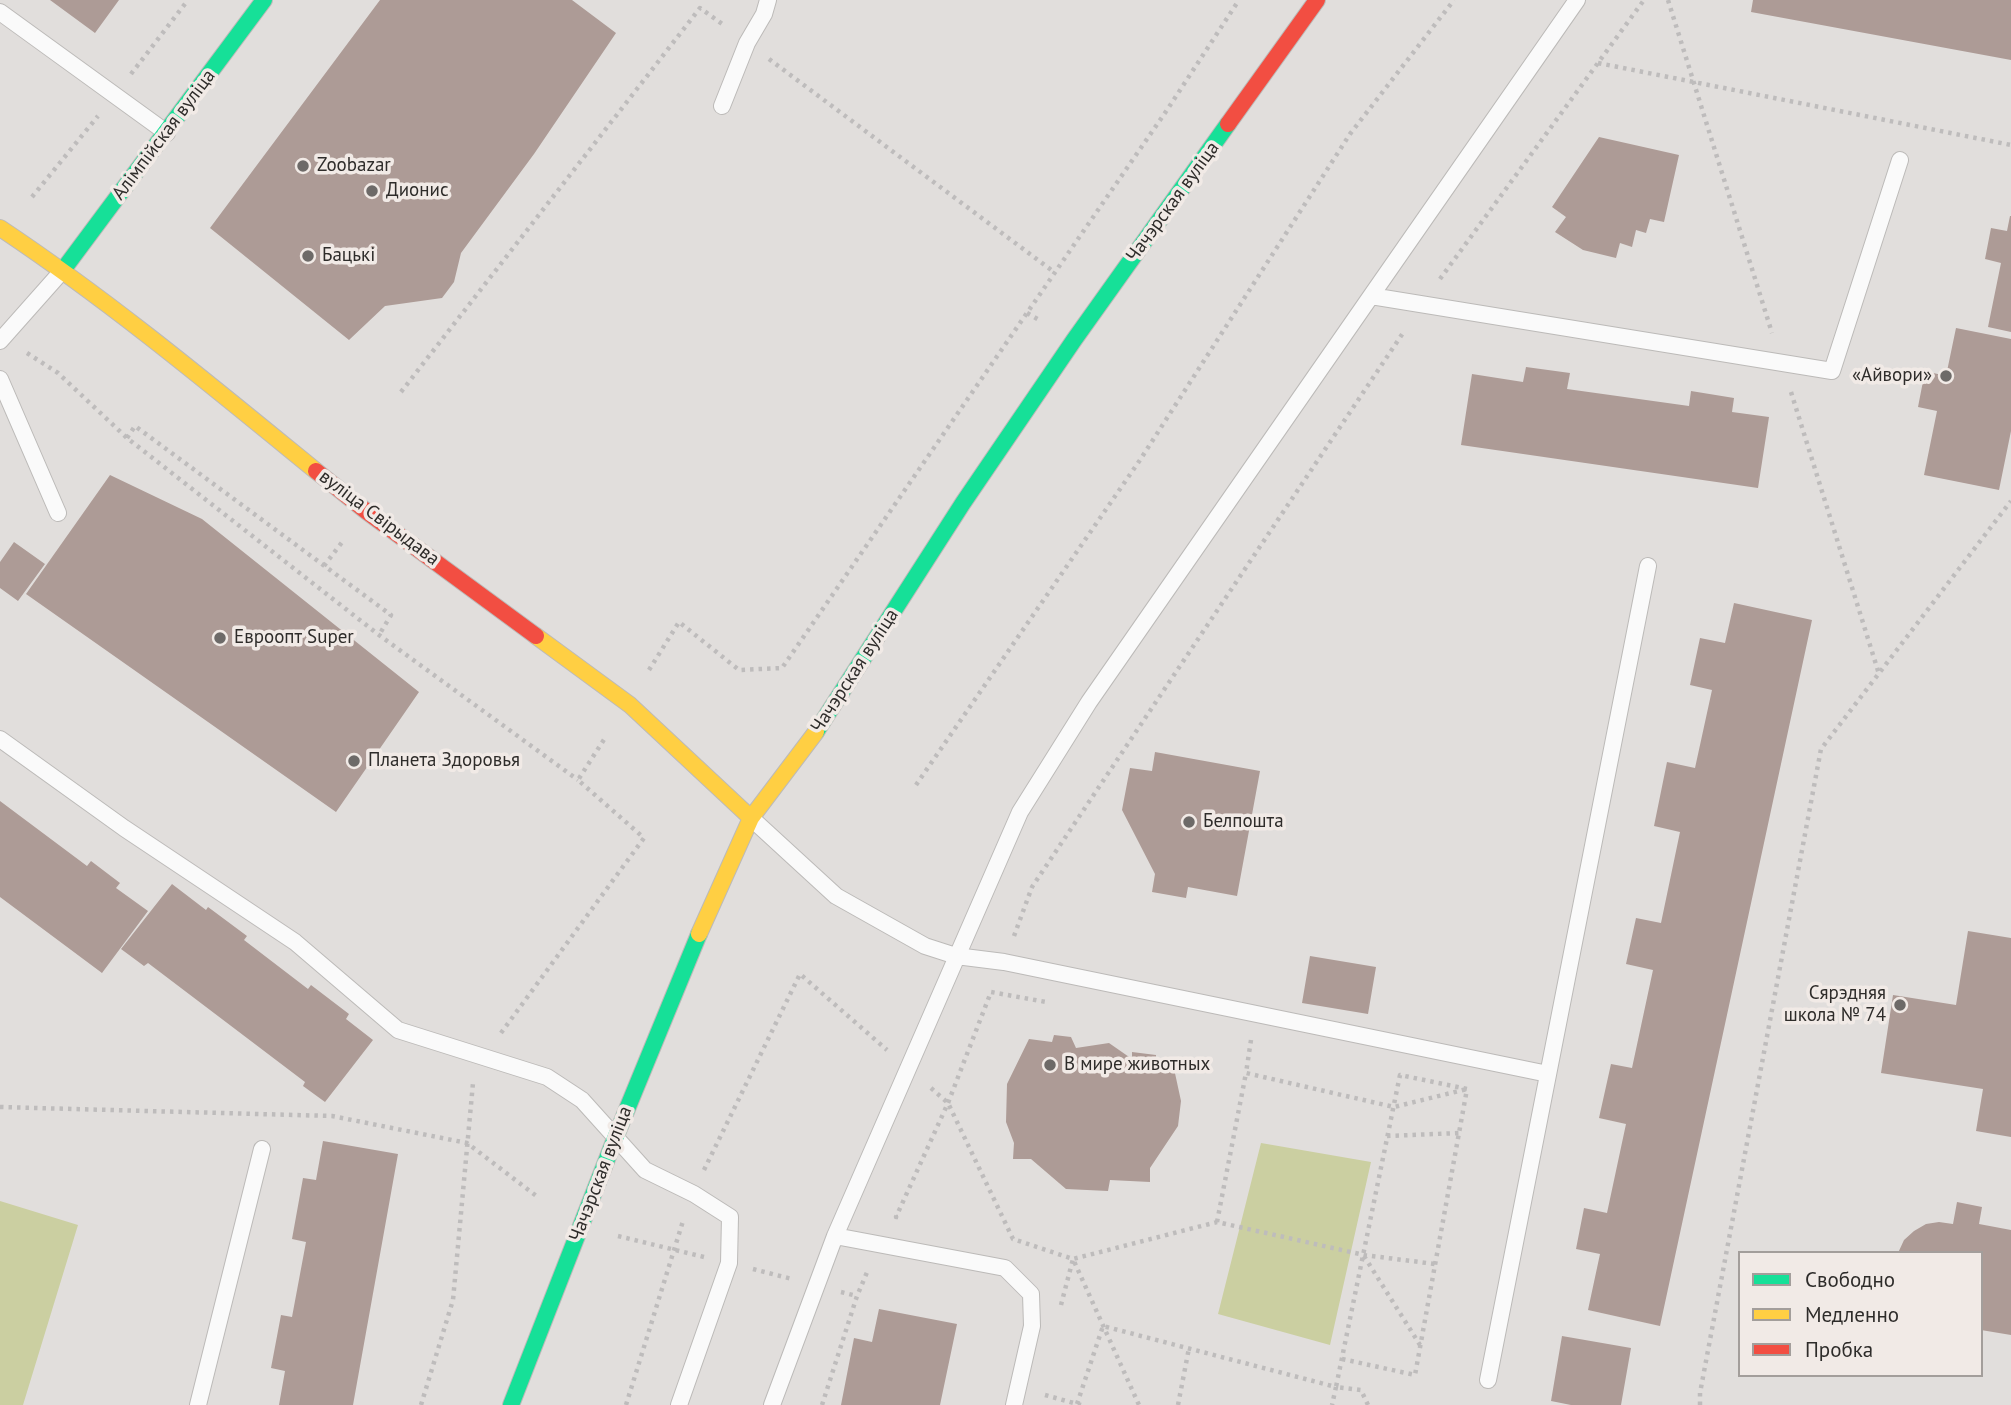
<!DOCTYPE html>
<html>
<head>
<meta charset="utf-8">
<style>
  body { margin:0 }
  #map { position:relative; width:2011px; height:1405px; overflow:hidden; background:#e1dedc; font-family:"PT Sans",sans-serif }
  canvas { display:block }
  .legend { position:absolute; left:1738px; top:1251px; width:245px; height:126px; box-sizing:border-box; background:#f1eae6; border:2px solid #a39e9b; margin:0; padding:9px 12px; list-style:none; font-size:21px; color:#2e2c2a }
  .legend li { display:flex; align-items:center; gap:14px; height:35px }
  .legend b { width:35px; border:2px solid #a39e9b }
</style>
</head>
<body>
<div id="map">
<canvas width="2011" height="1405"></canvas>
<ul class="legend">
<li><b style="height:9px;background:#16e098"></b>Свободно</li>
<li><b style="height:9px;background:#ffcf43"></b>Медленно</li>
<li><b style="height:9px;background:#f24e42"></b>Пробка</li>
</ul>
</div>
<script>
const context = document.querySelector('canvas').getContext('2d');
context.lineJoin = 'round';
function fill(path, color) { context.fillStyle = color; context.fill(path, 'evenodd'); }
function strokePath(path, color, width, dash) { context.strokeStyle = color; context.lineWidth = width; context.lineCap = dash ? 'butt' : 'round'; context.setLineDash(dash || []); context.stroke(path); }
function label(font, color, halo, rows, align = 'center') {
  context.font = font + ' "PT Sans",sans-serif'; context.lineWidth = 7; context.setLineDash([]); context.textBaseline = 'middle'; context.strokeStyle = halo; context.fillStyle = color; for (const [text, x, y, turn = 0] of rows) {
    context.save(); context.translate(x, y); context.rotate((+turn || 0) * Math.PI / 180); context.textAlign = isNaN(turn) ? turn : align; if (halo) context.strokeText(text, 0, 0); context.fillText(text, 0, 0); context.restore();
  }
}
const green = new Path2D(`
  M1261 1143 1371 1162 1330 1345 1218 1314Z
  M0 1201 78 1225 23 1405H0Z`);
const building = new Path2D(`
  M50 0H119L95 33Z
  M380 0H572L616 33 534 154 461 253 454 282 442 298 385 306 349 340 210 228Z
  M1753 0H2011V60L1751 12Z
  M1599 137 1679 155 1664 222 1650 219 1646 233 1636 230 1632 247 1620 243 1616 258 1583 250 1555 232 1566 217 1552 207Z
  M2010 216H2011V332L1988 327 2001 263 1985 259 1991 228 2007 231Z
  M1956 328 2011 339V431L1999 490 1924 475 1937 411 1918 407 1925 371 1946 376Z
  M1526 367 1570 373 1567 389 1689 406 1691 391 1734 398 1732 412 1769 417 1758 488 1461 445 1472 374 1523 382Z
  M110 475 202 519 419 692 336 812 26 594Z
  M14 542 45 564 18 601 0 588V562Z
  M1734 603 1812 620 1660 1326 1588 1310 1600 1254 1576 1249 1584 1208 1607 1213 1626 1124 1599 1118 1611 1064 1632 1068 1653 970 1626 964 1636 918 1661 923 1680 832 1654 826 1667 762 1695 768 1712 690 1690 685 1700 638 1725 643Z
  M1155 752 1260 771 1237 896 1188 887 1186 898 1152 892 1155 874 1122 810 1130 768 1152 771Z
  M0 801 87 866 91 861 120 883 116 888 148 911 102 973 0 897Z
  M172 884 206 910 208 907 247 936 244 940 308 989 311 985 349 1014 346 1019 373 1040 325 1102 303 1086 305 1082 148 963 144 966 121 949Z
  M1968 931 2011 938V1137L1976 1131 1983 1089 1881 1073 1893 995 1956 1005Z
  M1310 956 1376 967 1368 1014 1302 1003Z
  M1054 1035 1071 1037 1076 1048 1109 1043 1132 1059V1052L1156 1055V1063L1173 1064 1181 1101 1178 1126 1150 1168V1182L1110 1180 1108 1191 1066 1189 1031 1159H1013L1014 1143 1006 1122 1007 1084 1029 1039 1052 1042Z
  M323 1141 398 1154 353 1405H279L285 1371 271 1368 281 1315 292 1317 306 1242 292 1239 303 1178 316 1180Z
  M1957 1202 1982 1207 1979 1224 2011 1230V1335L1981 1330V1253H1898L1904 1240 1914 1231 1926 1224 1939 1222 1953 1224Z
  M879 1309 957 1324 940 1405H841L854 1338 872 1342Z
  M1562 1336 1631 1348 1621 1405H1571L1551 1401Z`);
const path = new Path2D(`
  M1668 0 1772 333
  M769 59 1054 272
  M1598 63 2011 145
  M131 74 188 0
  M32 197 98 116
  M1440 279 1644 0
  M1027 313 1041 321
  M27 353 58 373 127 438 379 635 578 780
  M401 392 700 8 725 26
  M1791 392 1879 674
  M127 438 135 426 391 615 379 635
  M324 566 343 541
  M649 670 679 622 739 670 782 668 1167 110 1239 0
  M916 785 1140 460 1350 134 1454 0
  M1014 936 1032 887 1405 330
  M501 1033 644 838 578 780 605 738
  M1251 1040 1246 1073 1394 1107 1467 1089
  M931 1088 948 1103 1013 1239 1073 1259 1217 1222 1364 1255 1435 1264
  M0 1107 332 1116 467 1143 539 1198
  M1387 1136 1459 1133
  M704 1170 800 974 887 1050
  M898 1217H896L948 1103 991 992 1046 1002
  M1217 1222 1246 1073
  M618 1236 704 1257
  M1364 1256 1420 1345
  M753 1269 792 1279
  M841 1292 857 1296
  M1061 1305 1073 1259 1139 1405
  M1342 1359 1415 1375 1467 1089 1400 1075 1336 1387 1361 1390 1368 1405
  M1045 1395 1081 1405
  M1077 1404 1103 1326 1336 1387 1332 1405
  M421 1405 453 1300 473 1083
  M626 1405 683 1221
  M822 1405 857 1296 868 1270
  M1178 1405 1189 1348
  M1700 1405V1393L1821 749 2011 501`);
const lane = new Path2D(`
  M1577 0 1371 296 1832 371 1900 160
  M0 12 167 133
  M722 106 747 43 764 14 768 0
  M0 341 63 270
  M0 379 58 513
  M0 739 124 828 295 942 398 1030 547 1077 582 1100 645 1170 694 1194 730 1217 729 1263 679 1405
  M751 818 836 896 925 946 956 956 1004 962 1548 1074
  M1488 1380 1648 566
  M198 1405 262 1149
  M772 1405 835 1236
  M1014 1405 1032 1326 1031 1294 1005 1268 835 1236 1020 812 1089 702 1371 296`);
const fast = new Path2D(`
  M63 270 264 0
  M816 732 963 503 1074 340 1228 124
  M511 1405 616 1136 699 934`);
const slow = new Path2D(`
  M0 228C111 302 213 387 316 471
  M536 636 630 705 751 818
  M699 934 751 818 816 732`);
const jam = new Path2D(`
  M1228 124 1317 0
  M316 471 366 511 536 636`);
const markers = [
  [303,166,7,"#6d6a68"],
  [372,191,7,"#6d6a68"],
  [308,256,7,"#6d6a68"],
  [1946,376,7,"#6d6a68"],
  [220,638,7,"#6d6a68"],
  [354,761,7,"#6d6a68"],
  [1189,822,7,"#6d6a68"],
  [1900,1005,7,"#6d6a68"],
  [1050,1065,7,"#6d6a68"]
];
const streetNames = [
  ["Алімпійская вуліца",164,135,-53],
  ["Чачэрская вуліца",1173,202,-54],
  ["вуліца Свірыдава",379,518,37],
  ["Чачэрская вуліца",855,671,-57],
  ["Чачэрская вуліца",601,1174,-69]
];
const poiNames = [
  ["Zoobazar",317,166],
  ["Дионис",386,191],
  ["Бацькі",322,256],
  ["«Айвори»",1932,376,"right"],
  ["Евроопт Super",234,638],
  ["Планета Здоровья",368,761],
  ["Белпошта",1203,822],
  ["Сярэдняя",1886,994,"right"],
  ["школа № 74",1886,1016,"right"],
  ["В мире животных",1064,1065]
];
fill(green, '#cbcfa1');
fill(building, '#ad9b96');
strokePath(lane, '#bcbab8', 18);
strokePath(fast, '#bcbab8', 18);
strokePath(slow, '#bcbab8', 18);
strokePath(jam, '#bcbab8', 18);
strokePath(path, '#bebcbc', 4.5, [3.5, 5]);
strokePath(lane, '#fafafa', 16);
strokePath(fast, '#16e098', 16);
strokePath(slow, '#ffcf43', 16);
strokePath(jam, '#f24e42', 16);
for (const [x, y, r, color] of markers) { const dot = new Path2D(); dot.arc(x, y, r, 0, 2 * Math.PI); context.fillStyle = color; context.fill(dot); strokePath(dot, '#f1eae6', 2.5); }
label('19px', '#2e2c2a', '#f1eae6', streetNames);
label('19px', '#2e2c2a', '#f1eae6', poiNames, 'left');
</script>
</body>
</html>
